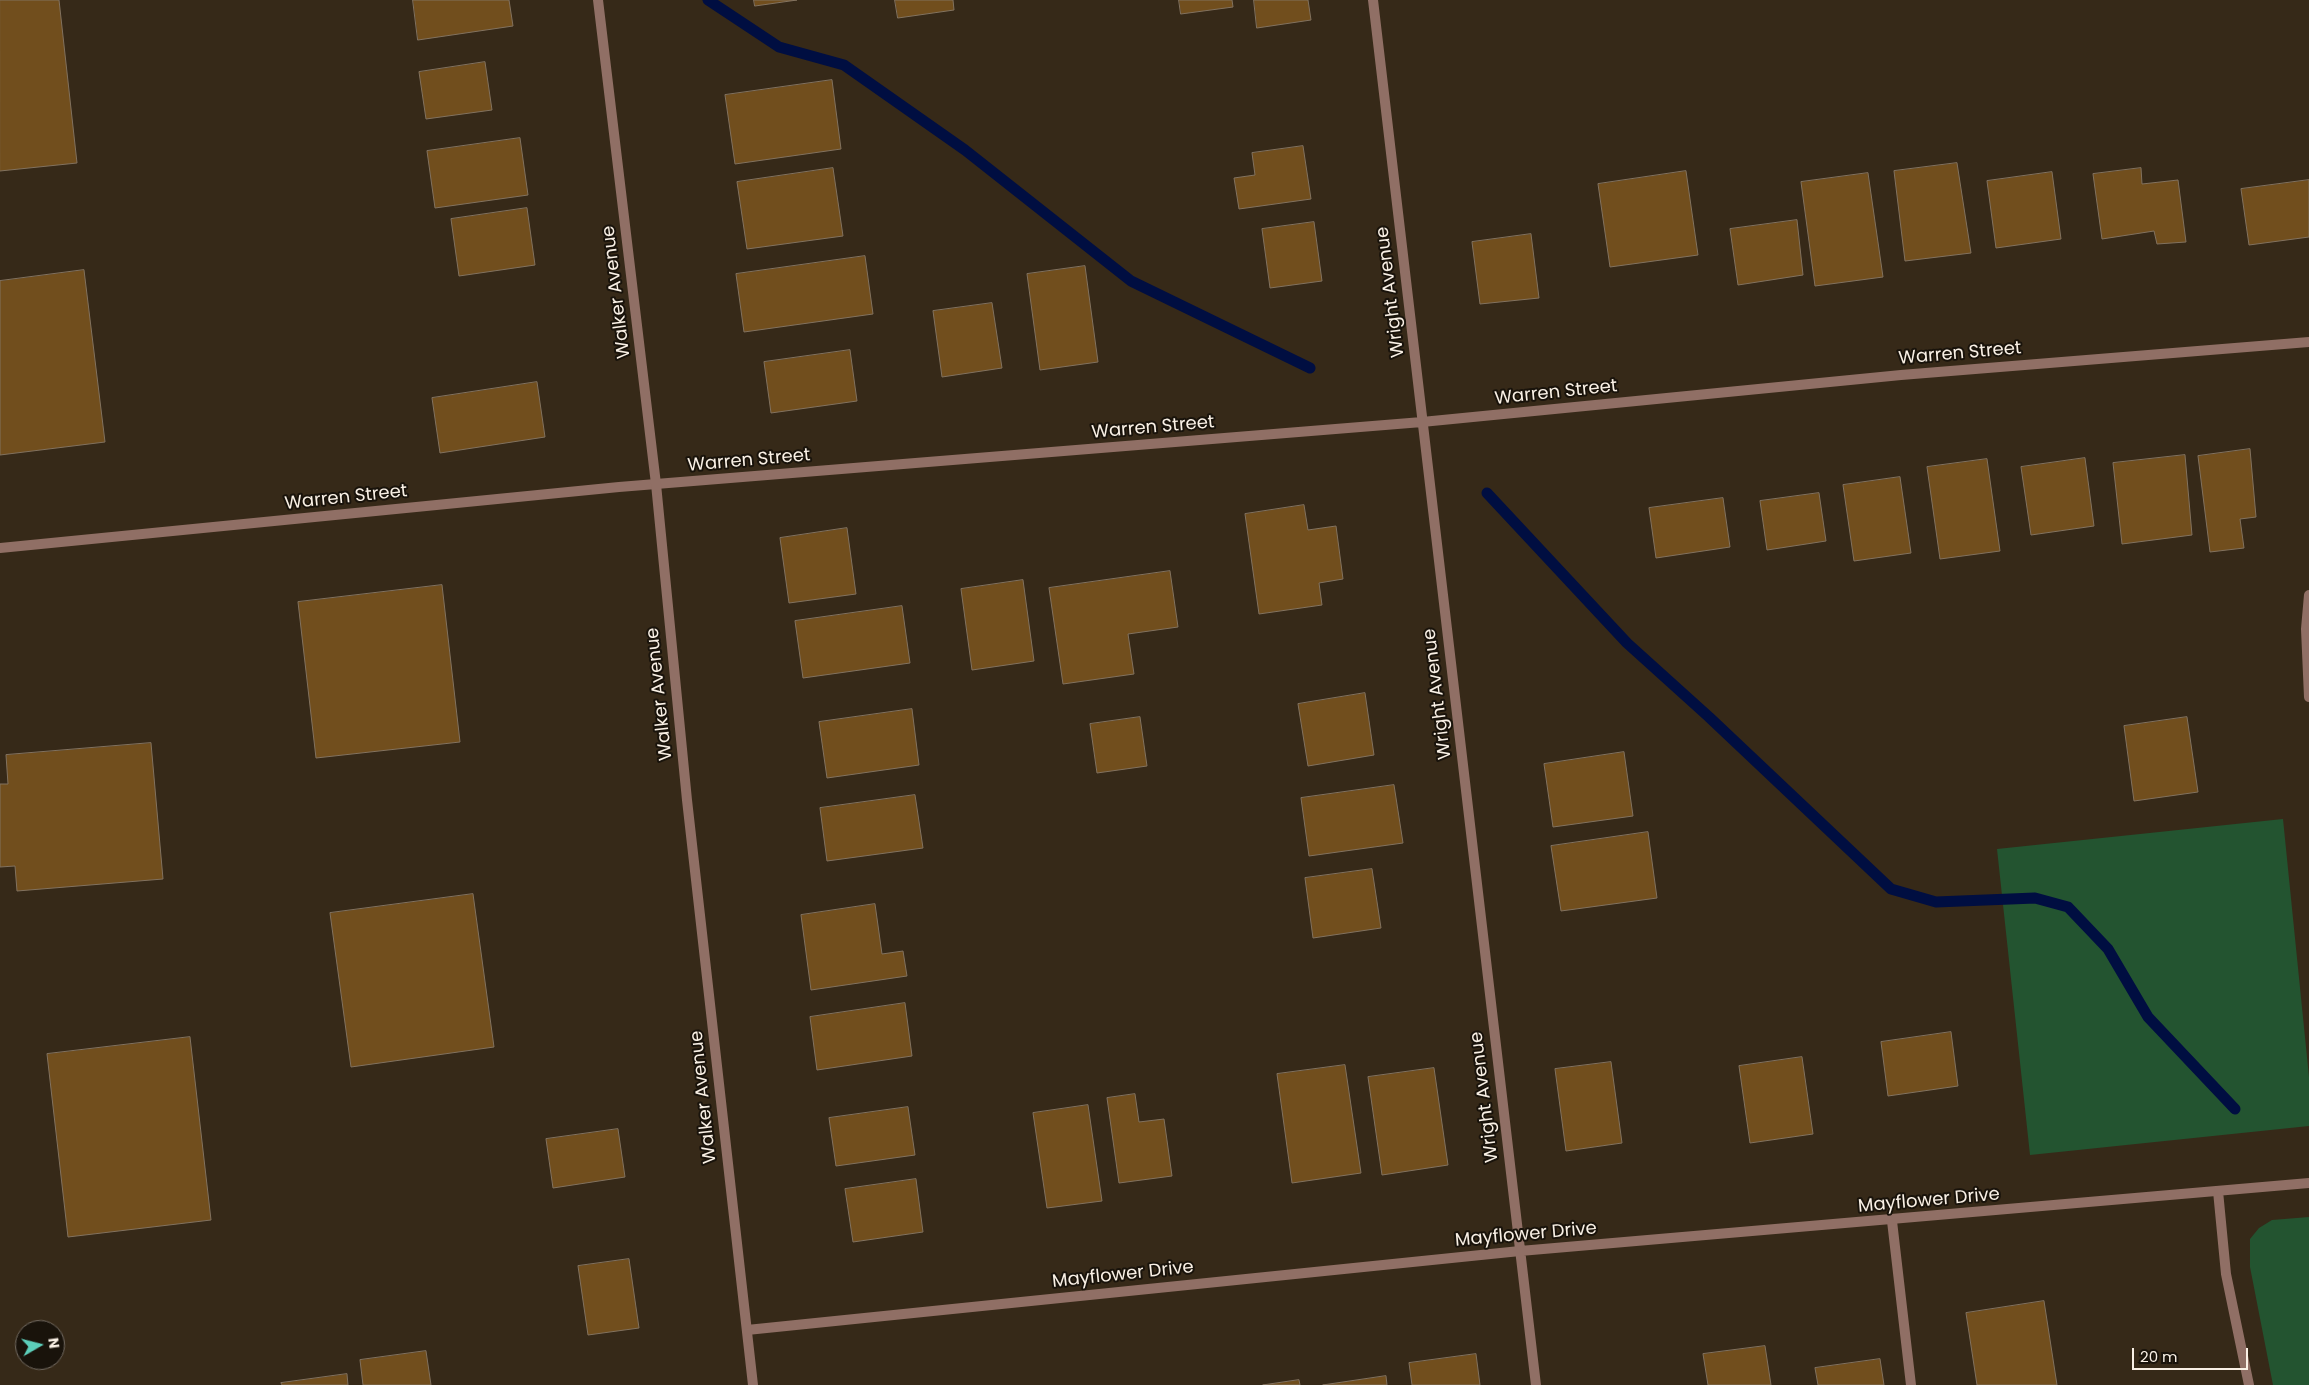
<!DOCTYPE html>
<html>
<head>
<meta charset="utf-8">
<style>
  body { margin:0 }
  #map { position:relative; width:2309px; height:1385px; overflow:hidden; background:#362918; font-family:Poppins,sans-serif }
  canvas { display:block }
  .north { position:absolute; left:15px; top:1320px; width:50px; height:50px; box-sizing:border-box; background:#19130b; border:1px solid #736b62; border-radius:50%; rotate:82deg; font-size:14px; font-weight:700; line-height:20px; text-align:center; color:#f9f0e5 }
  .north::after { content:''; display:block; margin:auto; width:18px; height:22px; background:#5cceba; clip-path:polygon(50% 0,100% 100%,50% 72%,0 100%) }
  .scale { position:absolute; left:2132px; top:1348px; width:116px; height:22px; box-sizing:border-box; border:2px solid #f9f0e5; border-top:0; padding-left:6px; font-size:15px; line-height:18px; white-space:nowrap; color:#f9f0e5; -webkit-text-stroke:4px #19130b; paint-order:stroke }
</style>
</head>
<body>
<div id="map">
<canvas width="2309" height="1385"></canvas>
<div class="north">N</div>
<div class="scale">20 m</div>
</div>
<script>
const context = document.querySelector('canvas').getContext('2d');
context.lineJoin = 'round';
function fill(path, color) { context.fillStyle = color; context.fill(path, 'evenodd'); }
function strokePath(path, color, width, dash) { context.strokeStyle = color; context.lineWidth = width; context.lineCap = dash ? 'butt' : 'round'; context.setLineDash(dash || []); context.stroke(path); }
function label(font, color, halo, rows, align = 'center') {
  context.font = font + ' Poppins,sans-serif'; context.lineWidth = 4; context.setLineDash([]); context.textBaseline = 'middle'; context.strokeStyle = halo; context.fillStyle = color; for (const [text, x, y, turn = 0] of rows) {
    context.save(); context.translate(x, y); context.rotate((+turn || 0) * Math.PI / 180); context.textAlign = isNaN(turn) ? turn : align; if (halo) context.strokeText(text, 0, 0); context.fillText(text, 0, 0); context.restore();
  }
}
const green = new Path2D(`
  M2283 819 2309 1077V1126L2030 1155 1997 849Z
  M2309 1217V1385H2273L2250 1267V1239L2259 1228 2272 1220Z`);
const stream = new Path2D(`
  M708 0 779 47 844 65 965 150 1131 281 1310 368
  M1487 493 1627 643 1709 717 1891 889 1936 902 2035 898 2068 907 2108 949 2148 1017 2235 1109`);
const building = new Path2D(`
  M0 0H59L77 163 0 171Z
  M413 0H509L513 26 418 40Z
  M754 0H797L755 6Z
  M895 0H953L954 10 898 18Z
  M1179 0H1232L1233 7 1181 14Z
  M1254 0H1308L1311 20 1257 28Z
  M485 62 492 110 426 119 419 72Z
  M832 80 841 149 735 164 725 95Z
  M520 138 528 195 435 208 427 151Z
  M1303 146 1311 199 1239 209 1234 178 1255 175 1252 153Z
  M1957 163 1971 253 1905 261 1894 171Z
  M833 168 843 236 747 249 737 182Z
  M2141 168 2142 184 2178 180 2186 242 2157 244 2154 231 2102 239 2093 174Z
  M1686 171 1698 255 1610 267 1598 184Z
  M2052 172 2061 239 1996 248 1987 181Z
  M1868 173 1883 277 1815 286 1801 182Z
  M2309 180V237L2249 245 2241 189Z
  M527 208 535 265 459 276 451 219Z
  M1797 220 1803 275 1738 285 1730 229Z
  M1314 222 1322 281 1270 288 1262 229Z
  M1531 234 1539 298 1480 304 1472 242Z
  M865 256 873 314 744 332 736 274Z
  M1085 266 1098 362 1040 370 1027 274Z
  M84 270 105 442 0 455V281Z
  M992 303 1002 368 942 377 933 311Z
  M850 350 857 401 771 413 764 362Z
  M537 382 545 437 440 453 432 398Z
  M2250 449 2256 517 2240 519 2244 548 2210 552 2198 456Z
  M2185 455 2192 535 2122 544 2113 463Z
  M2085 458 2094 526 2031 535 2021 467Z
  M1987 459 2000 551 1940 559 1927 467Z
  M1900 477 1911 553 1854 561 1843 485Z
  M1819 493 1826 541 1767 550 1760 501Z
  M1723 498 1730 547 1656 558 1649 508Z
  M1304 505 1308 530 1336 526 1343 579 1319 583 1322 605 1259 614 1245 514Z
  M847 528 856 594 789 603 780 538Z
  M1170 571 1178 627 1128 634 1134 674 1063 684 1049 588Z
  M1023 580 1034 661 972 670 961 589Z
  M442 585 460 742 316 758 298 602Z
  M902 606 910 663 803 678 795 621Z
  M1365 693 1374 755 1308 766 1298 704Z
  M912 709 919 765 827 778 819 722Z
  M1140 717 1147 766 1097 773 1090 724Z
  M2187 717 2198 792 2134 801 2124 726Z
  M151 743 163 879 17 891 15 866 0 867V784H8L6 755Z
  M1624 752 1633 816 1553 827 1544 764Z
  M1394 785 1403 843 1309 856 1301 798Z
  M915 795 923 848 827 861 820 808Z
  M1648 832 1657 898 1561 911 1551 846Z
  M1372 869 1381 928 1313 938 1305 878Z
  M473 894 494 1047 351 1067 330 913Z
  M875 904 882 954 903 951 907 976 811 990 801 915Z
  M905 1003 912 1056 817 1070 810 1017Z
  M1951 1032 1958 1086 1888 1096 1881 1042Z
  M190 1037 211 1220 68 1237 47 1054Z
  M1802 1057 1813 1134 1750 1143 1739 1066Z
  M1611 1062 1622 1143 1566 1151 1555 1069Z
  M1345 1065 1361 1173 1292 1183 1277 1074Z
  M1434 1068 1448 1165 1382 1175 1368 1077Z
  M1135 1094 1139 1122 1164 1119 1172 1176 1119 1183 1107 1098Z
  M1088 1105 1102 1201 1047 1208 1033 1113Z
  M908 1107 915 1155 836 1166 829 1118Z
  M618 1129 625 1177 553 1188 546 1139Z
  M916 1179 923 1232 853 1242 845 1189Z
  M629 1259 639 1328 588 1335 578 1266Z
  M2044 1301 2057 1385H1977L1966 1313Z
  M1765 1346 1771 1385H1708L1703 1354Z
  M426 1351 431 1385H363L360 1360Z
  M1476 1354 1480 1385H1412L1409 1363Z
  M1880 1359 1884 1385H1818L1815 1368Z
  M347 1374 348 1385H282L281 1383Z
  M1386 1376 1387 1385H1323Z
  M1299 1380 1300 1385H1263Z`);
const service = new Path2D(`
  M1892 1221 1911 1385`);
const minor = new Path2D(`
  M1373 0 1536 1385
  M0 548 619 487 1422 422 1901 375 2309 342
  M2309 595 2306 629 2309 697
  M2218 1191 2226 1274 2249 1385
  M747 1330 1520 1251 2309 1183`);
const tertiary = new Path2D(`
  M598 0 656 484 687 800 753 1385`);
const streetNames = [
  ["Walker Avenue",617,292,-97],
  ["Wright Avenue",1391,292,-97],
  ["Warren Street",1960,354,-5],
  ["Warren Street",1556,393,-6],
  ["Warren Street",1153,428,-5],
  ["Warren Street",749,461,-5],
  ["Warren Street",346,498,-6],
  ["Walker Avenue",660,694,-96],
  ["Wright Avenue",1438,694,-97],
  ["Walker Avenue",704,1097,-96],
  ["Wright Avenue",1485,1097,-97],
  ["Mayflower Drive",1929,1201,-5],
  ["Mayflower Drive",1526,1235,-5],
  ["Mayflower Drive",1123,1275,-6]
];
fill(green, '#235430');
strokePath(stream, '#000e41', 11);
fill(building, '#714e1d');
strokePath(building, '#82725f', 1);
strokePath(service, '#906f65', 10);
strokePath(minor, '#906f65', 10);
strokePath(tertiary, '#906f65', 10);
label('18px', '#f9f0e5', '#19130b', streetNames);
</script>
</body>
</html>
